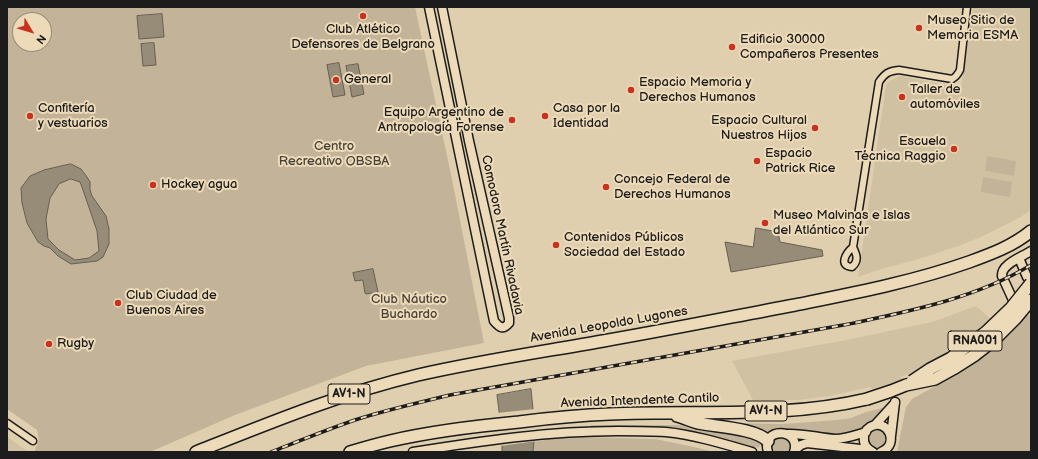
<!DOCTYPE html>
<html>
<head>
<meta charset="utf-8">
<style>
  body { margin:0 }
  #map { position:relative; width:1038px; height:459px; overflow:hidden; background:#e0cfaf; font-family:"Balsamiq Sans",sans-serif }
  canvas { display:block }
  .frame { position:absolute; inset:0; border:8px solid #1c1c1c; pointer-events:none }
  .north { position:absolute; left:12px; top:12px; width:40px; height:40px; box-sizing:border-box; background:#eddab8; border:1px solid #998e7a; border-radius:50%; rotate:128deg; font-size:11px; font-weight:700; line-height:16px; text-align:center; color:#1c1c1c }
  .north::after { content:''; display:block; margin:auto; width:14px; height:18px; background:#c8321e; clip-path:polygon(50% 0,100% 100%,50% 72%,0 100%) }
</style>
</head>
<body>
<div id="map">
<canvas width="1038" height="459"></canvas>
<div class="frame"></div>
<div class="north">N</div>
</div>
<script>
const context = document.querySelector('canvas').getContext('2d');
context.lineJoin = 'round';
function fill(path, color) { context.fillStyle = color; context.fill(path, 'evenodd'); }
function strokePath(path, color, width, dash) { context.strokeStyle = color; context.lineWidth = width; context.lineCap = dash ? 'butt' : 'round'; context.setLineDash(dash || []); context.stroke(path); }
function label(font, color, halo, rows, align = 'center') {
  context.font = font + ' "Balsamiq Sans",sans-serif'; context.lineWidth = 4; context.setLineDash([]); context.textBaseline = 'middle'; context.strokeStyle = halo; context.fillStyle = color; for (const [text, x, y, turn = 0] of rows) {
    context.save(); context.translate(x, y); context.rotate((+turn || 0) * Math.PI / 180); context.textAlign = isNaN(turn) ? turn : align; if (halo) context.strokeText(text, 0, 0); context.fillText(text, 0, 0); context.restore();
  }
}
const built = new Path2D(`
  M973 7H1031V210L1019 218 981 237 961 245 919 259 878 270 858 277 886 85 890 81 897 77 901 76 961 88Z
  M976 306 992 320 982 330 947 356 926 367 901 377V382L876 393 870 387 830 396 798 400H753L732 361 851 339 932 322Z
  M7 436 13 441 29 452H7Z`);
const green = new Path2D(`
  M7 7H415L452 179 484 343 366 366 235 415 150 452H34L39 440 37 430 7 409ZM20 20H44V44H20Z
  M987 156 1016 161 1014 176 985 171Z
  M983 177 1012 182 1010 197 981 192Z
  M1026 313 1031 317V452H897L906 407 912 399 959 373 990 351Z
  M887 407 875 421 857 433 846 435H825L783 429C776 429 772 430 767 435L728 423 783 424 837 420 851 418 866 412Z
  M591 425H676L704 427 759 437 762 443 759 447 753 448C725 441 698 431 669 429 643 426 617 427 591 427Z
  M879 428H884L889 441 882 448C870 449 867 445 868 434L872 430Z
  M781 435 790 441 791 447 789 452H772L770 447 771 441Z
  M585 437 655 439 694 447 714 452H533L534 442 545 440 547 439Z`);
const water = new Path2D(`
  M162 14 164 37 139 39 137 16Z
  M154 43 156 65 143 66 141 44Z
  M339 63 345 95 333 97 327 65Z
  M358 64 364 94 352 97 346 66Z
  M71 164 81 169 87 177 90 182V190L92 196 106 216 109 229V244L103 257 97 261 71 264 58 256 50 248 44 246 38 242 27 223 22 203 21 188 30 176 44 170ZM71 179 80 182 82 187 97 231 99 251 89 258 75 260 59 250 48 239 46 219 50 198 59 184Z
  M756 228 778 232 780 242 822 250 823 256 731 272 725 242 753 247Z
  M373 269 378 292 366 294 365 293 363 281 362 280 355 281 353 273Z
  M531 389 535 430 533 452H502V435L497 395Z`);
const pier = new Path2D(`
  M535 409 537 430V441L500 446V435L497 413Z`);
const minor = new Path2D(`
  M853 247C846 253 838 266 852 267 859 261 857 255 853 247L879 82C885 73 889 71 899 70L952 79C956 77 958 74 960 70L967 7
  M7 423 33 441`);
const tertiary = new Path2D(`
  M429 7 494 321C500 328 503 330 509 323V318L469 141 442 7
  M1019 258 1027 277
  M1013 300 1002 276C1001 264 1022 257 1031 251
  M875 425 895 403
  M787 434C803 433 819 438 835 439 845 439 856 435 866 432
  M891 436 895 402
  M795 450 801 445 807 443 869 450
  M413 452C480 441 549 431 618 431 634 431 650 431 666 432 695 435 724 444 752 452
  M768 452C760 426 802 428 794 452
  M873 452C867 449 863 444 864 437 864 433 867 429 870 427 887 417 901 444 881 452`);
const motorway = new Path2D(`
  M677 416C684 418 691 421 698 423 717 427 755 428 768 441
  M196 452C269 423 342 393 418 375 479 361 541 352 603 341 667 330 731 317 795 305 854 293 912 282 969 262 991 254 1013 246 1031 231
  M350 452C363 448 377 444 390 441 433 431 476 426 519 422 550 418 580 415 610 414 696 410 783 419 867 399`);
const rail = new Path2D(`
  M271 452C299 441 326 430 355 420 386 410 418 403 450 395L849 324C911 311 976 298 1031 265`);
const motorwayBridge = new Path2D(`
  M912 381 930 369 951 358 986 332 1011 308 1031 283
  M867 399 891 391 906 385 935 379 953 369 975 355 993 341 1016 318 1031 300`);
const markers = [
  [363,16,4,"#c8321e"],
  [919,28,4,"#c8321e"],
  [732,47,4,"#c8321e"],
  [336,80,4,"#c8321e"],
  [631,90,4,"#c8321e"],
  [902,97,4,"#c8321e"],
  [30,116,4,"#c8321e"],
  [545,116,4,"#c8321e"],
  [512,120,4,"#c8321e"],
  [815,128,4,"#c8321e"],
  [954,149,4,"#c8321e"],
  [757,161,4,"#c8321e"],
  [153,185,4,"#c8321e"],
  [606,187,4,"#c8321e"],
  [765,223,4,"#c8321e"],
  [556,245,4,"#c8321e"],
  [118,303,4,"#c8321e"],
  [49,344,4,"#c8321e"]
];
const shields = [
  [975,341,54],
  [349,394,42],
  [766,411,42]
];
const shieldNames = [
  ["RNA001",975,341],
  ["AV1-N",349,394],
  ["AV1-N",766,411]
];
const poiNames = [
  ["Museo Sitio de",927,21],
  ["Memoria ESMA",927,36],
  ["Club Atlético",363,30,"center"],
  ["Defensores de Belgrano",363,45,"center"],
  ["Edificio 30000",740,40],
  ["Compañeros Presentes",740,55],
  ["General",344,80],
  ["Espacio Memoria y",639,83],
  ["Derechos Humanos",639,98],
  ["Taller de",910,90],
  ["automóviles",910,105],
  ["Confitería",38,109],
  ["y vestuarios",38,124],
  ["Casa por la",553,109],
  ["Identidad",553,124],
  ["Equipo Argentino de",504,113,"right"],
  ["Antropología Forense",504,128,"right"],
  ["Espacio Cultural",807,121,"right"],
  ["Nuestros Hijos",807,136,"right"],
  ["Escuela",946,142,"right"],
  ["Técnica Raggio",946,157,"right"],
  ["Espacio",765,154],
  ["Patrick Rice",765,169],
  ["Concejo Federal de",614,180],
  ["Derechos Humanos",614,195],
  ["Hockey agua",161,185],
  ["Museo Malvinas e Islas",773,216],
  ["del Atlántico Sur",773,231],
  ["Contenidos Públicos",564,238],
  ["Sociedad del Estado",564,253],
  ["Club Ciudad de",126,296],
  ["Buenos Aires",126,311],
  ["Rugby",57,344]
];
const parkNames = [
  ["Centro",334,147],
  ["Recreativo OBSBA",334,162],
  ["Club Náutico",409,300],
  ["Buchardo",409,315]
];
const streetNames = [
  ["Comodoro Martín Rivadavia",502,235,78],
  ["Avenida Leopoldo Lugones",609,325,-10],
  ["Avenida Intendente Cantilo",640,401,-2]
];
fill(built, '#d1c1a3');
fill(green, '#c3b499');
fill(water, '#978c78');
strokePath(water, '#665f53', 1);
fill(pier, '#e0cfaf');
strokePath(minor, '#1c1c1c', 9);
strokePath(tertiary, '#1c1c1c', 11);
strokePath(motorway, '#1c1c1c', 14);
strokePath(minor, '#eddab8', 6);
strokePath(tertiary, '#eddab8', 8);
strokePath(motorway, '#eddab8', 11);
strokePath(rail, '#1c1c1c', 3.5);
strokePath(rail, '#eddab8', 2, [6]);
strokePath(motorwayBridge, '#1c1c1c', 14, []);
strokePath(motorwayBridge, '#eddab8', 11);
for (const [x, y, r, color] of markers) { const dot = new Path2D(); dot.arc(x, y, r, 0, 2 * Math.PI); context.fillStyle = color; context.fill(dot); strokePath(dot, '#eddab8', 1.5); }
for (const [x, y, w] of shields) { const box = new Path2D(); box.roundRect(x - w / 2, y - 10, w, 20, 3); context.fillStyle = '#eddab8'; context.fill(box); strokePath(box, '#1c1c1c', 1); }
label('bold 12px', '#1c1c1c', null, shieldNames);
label('13px', '#1c1c1c', '#eddab8', poiNames, 'left');
label('13px', '#46423b', '#eddab8', parkNames);
label('13px', '#1c1c1c', '#eddab8', streetNames);
</script>
</body>
</html>
